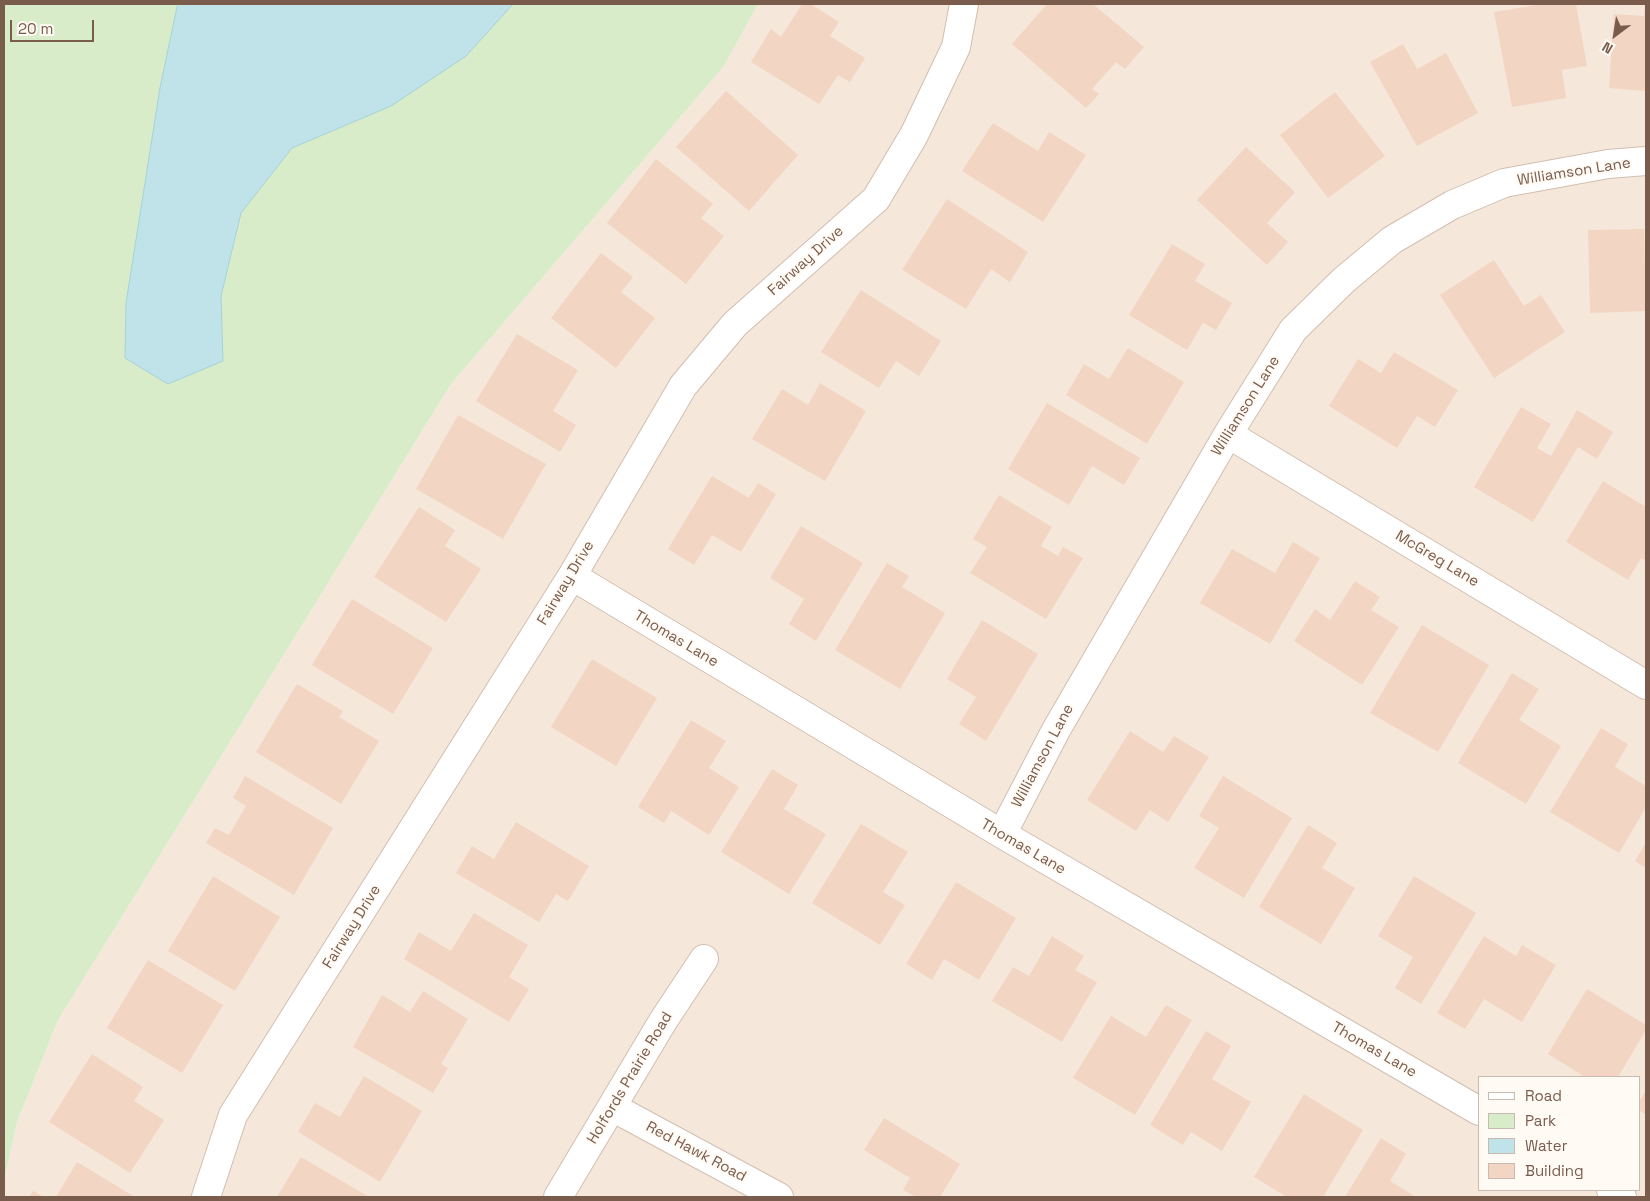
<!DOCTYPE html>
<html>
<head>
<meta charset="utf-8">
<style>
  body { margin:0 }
  #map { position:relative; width:1650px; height:1201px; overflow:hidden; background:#fdf6ec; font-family:"Space Grotesk",sans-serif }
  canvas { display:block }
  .frame { position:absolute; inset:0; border:5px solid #7a5c4d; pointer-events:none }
  .legend { position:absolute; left:1478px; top:1076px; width:162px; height:115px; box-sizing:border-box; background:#fffaf3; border:1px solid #cabbb1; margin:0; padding:6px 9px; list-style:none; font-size:15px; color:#7a5c4d }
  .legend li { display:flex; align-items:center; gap:10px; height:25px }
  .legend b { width:25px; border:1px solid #cabbb1 }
  .north { position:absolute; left:1590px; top:10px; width:50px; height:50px; -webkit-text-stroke:4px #fffaf3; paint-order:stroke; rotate:211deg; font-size:14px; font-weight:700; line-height:20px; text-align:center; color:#7a5c4d }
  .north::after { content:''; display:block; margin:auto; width:18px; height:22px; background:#7a5c4d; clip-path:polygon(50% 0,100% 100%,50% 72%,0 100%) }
  .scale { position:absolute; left:10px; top:20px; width:84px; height:22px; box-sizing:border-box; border:2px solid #7a5c4d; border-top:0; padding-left:6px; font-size:15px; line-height:18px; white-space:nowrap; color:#7a5c4d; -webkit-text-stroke:4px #fffaf3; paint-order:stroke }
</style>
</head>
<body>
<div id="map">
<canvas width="1650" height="1201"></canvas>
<div class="frame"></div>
<ul class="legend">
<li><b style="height:6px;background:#fff"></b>Road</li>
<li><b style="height:14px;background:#d8ecc9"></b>Park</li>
<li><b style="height:14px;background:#bfe3e8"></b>Water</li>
<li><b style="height:14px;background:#f3d5c3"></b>Building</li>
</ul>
<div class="north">N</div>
<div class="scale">20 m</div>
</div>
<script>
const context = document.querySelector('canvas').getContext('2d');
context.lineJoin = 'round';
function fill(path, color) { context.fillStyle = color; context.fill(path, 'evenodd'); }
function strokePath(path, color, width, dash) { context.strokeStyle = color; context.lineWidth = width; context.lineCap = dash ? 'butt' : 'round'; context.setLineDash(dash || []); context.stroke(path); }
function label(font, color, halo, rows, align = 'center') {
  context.font = font + ' "Space Grotesk",sans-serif'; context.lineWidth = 4; context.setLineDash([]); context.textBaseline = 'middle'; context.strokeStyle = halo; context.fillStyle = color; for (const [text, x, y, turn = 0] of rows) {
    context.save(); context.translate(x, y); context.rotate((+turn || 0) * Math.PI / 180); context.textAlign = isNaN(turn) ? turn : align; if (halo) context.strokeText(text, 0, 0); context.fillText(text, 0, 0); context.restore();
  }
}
const residential = new Path2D(`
  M758 4H1646V1197H4V1181L17 1122 58 1020 451 384 724 66ZM1479 1077H1639V1190H1479Z`);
const green = new Path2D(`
  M4 4H758L724 66 451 384 58 1020 17 1122 4 1181Z`);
const water = new Path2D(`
  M178 4H513L466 56 391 106 292 148 241 213 221 296 223 361 168 384 125 358 126 303 160 88Z`);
const building = new Path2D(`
  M802 4H811L839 22 830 36 865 58 850 82 838 75 819 104 751 62 771 29 781 37Z
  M1047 4H1093L1144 47 1125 69 1116 62 1092 89 1099 94 1086 108 1012 44Z
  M1543 4H1576L1587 66 1562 70 1566 98 1512 107 1494 12Z
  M1645 4H1646V91L1609 88 1614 14 1644 16Z
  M1403 44 1417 69 1446 53 1478 113 1417 146 1370 62Z
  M726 91 798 155 749 211 676 147Z
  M1335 92 1385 156 1328 198 1280 135Z
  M993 123 1038 151 1049 132 1086 155 1043 222 962 171Z
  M1246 147 1295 192 1267 223 1288 242 1267 265 1197 200Z
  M656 159 713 204 701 218 724 236 686 284 607 223Z
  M947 199 1028 252 1010 282 991 269 966 309 902 270Z
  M1644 229 1646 311 1590 313 1588 230Z
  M1172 244 1205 264 1195 281 1232 303 1216 330 1203 323 1187 350 1129 315Z
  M601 253 633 277 621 292 655 318 616 368 551 318Z
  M1494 260 1524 306 1541 295 1565 332 1494 378 1440 295Z
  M861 290 941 341 919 376 896 361 879 388 821 352Z
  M517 334 578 370 553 411 576 425 560 452 476 401Z
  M1128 348 1184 382 1147 444 1066 395 1084 364 1109 379Z
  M1394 352 1458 390 1435 427 1417 416 1397 448 1329 406 1358 359 1381 373Z
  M820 383 866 411 825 481 752 439 782 389 808 405Z
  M1047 403 1140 458 1124 485 1092 466 1069 505 1008 469Z
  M1521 407 1551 424 1537 448 1551 456 1577 410 1613 432 1597 459 1578 447 1533 522 1474 487Z
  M458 415 546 464 503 539 416 489Z
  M712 476 749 498 758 483 776 494 741 552 712 535 694 565 668 549Z
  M1603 481 1646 507V561L1641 558 1628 580 1566 542Z
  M999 495 1052 527 1041 546 1058 556 1063 547 1083 558 1046 619 970 573 987 547 973 539Z
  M419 507 455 530 445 546 481 569 446 622 374 577Z
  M801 526 863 563 816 641 789 624 804 599 770 578Z
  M1293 542 1320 558 1270 644 1200 603 1232 549 1275 573Z
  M887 563 909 576 902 587 945 613 900 689 835 650Z
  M1355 581 1380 597 1371 610 1399 627 1362 685 1294 641 1315 609 1330 620Z
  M352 599 433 648 393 714 312 665Z
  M982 620 1038 654 986 741 959 724 976 697 947 679Z
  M1422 625 1489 665 1438 752 1370 713Z
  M592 659 657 698 616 766 551 727Z
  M1512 673 1539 689 1519 720 1561 746 1526 804 1458 763Z
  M297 684 343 711 339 717 379 741 341 804 256 752Z
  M691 720 726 741 709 768 739 787 709 835 671 811 664 823 638 807Z
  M1601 728 1628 744 1615 767 1646 786V807L1619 853 1550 812Z
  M1130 731 1163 752 1174 736 1209 757 1168 822 1150 810 1136 831 1087 800Z
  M772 769 798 785 784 809 826 834 789 894 721 852Z
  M245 776 333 828 294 895 206 843 215 828 229 835 246 806 233 798Z
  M1223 776 1292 818 1244 898 1194 868 1219 828 1199 816Z
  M516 822 589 866 568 901 556 894 539 922 456 873 472 846 494 859Z
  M861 824 908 852 883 892 905 905 880 945 812 903Z
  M1308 825 1337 843 1322 868 1355 888 1321 944 1259 907Z
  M1646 842V868L1635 861Z
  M213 876 280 917 235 991 168 951Z
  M1414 876 1476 913 1421 1004 1395 988 1413 957 1378 936Z
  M956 882 1016 918 979 980 944 959 932 980 906 964Z
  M474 913 528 945 509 977 529 989 509 1022 404 959 419 932 451 951Z
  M1052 936 1084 956 1075 970 1097 982 1062 1042 992 1001 1013 967 1029 976Z
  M1484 936 1516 956 1522 945 1556 965 1522 1022 1484 999 1465 1029 1437 1013Z
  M148 960 223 1005 182 1073 107 1028Z
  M1587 989 1646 1025V1030L1618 1077H1580L1582 1075 1548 1054Z
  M423 991 468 1019 441 1064 448 1068 433 1093 353 1047 382 995 410 1012Z
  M1166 1005 1192 1020 1135 1115 1073 1078 1111 1016 1146 1037Z
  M1206 1031 1231 1046 1212 1079 1251 1102 1222 1151 1191 1132 1183 1145 1150 1125Z
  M92 1054 143 1087 134 1101 164 1120 130 1173 49 1122Z
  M364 1076 422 1111 380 1182 298 1132 315 1103 340 1117Z
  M1646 1090V1115L1639 1110V1102Z
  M1304 1094 1363 1130 1323 1197H1287L1254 1177Z
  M884 1118 960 1164 940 1197H916L903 1190 910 1178 864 1150Z
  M1381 1138 1406 1154 1390 1181 1416 1197H1345Z
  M301 1157 369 1197H277Z
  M77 1162 135 1197H56Z
  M33 1191 44 1197H29Z`);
const minor = new Path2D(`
  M1228 434 1646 685
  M572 576 1002 834 1479 1111
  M1002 834 1056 730 1228 434 1293 330 1344 280 1392 240 1452 205 1504 183 1608 164 1646 161
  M612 1107 779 1197
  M1611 1190 1622 1197
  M206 1197 233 1115 572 576 683 386 735 324 876 199 914 135 956 47 964 4
  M558 1197 663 1021 704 959`);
const streetNames = [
  ["Williamson Lane",1574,172,-9],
  ["Fairway Drive",806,261,-42],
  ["Williamson Lane",1246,406,-58],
  ["McGreg Lane",1437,559,31],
  ["Fairway Drive",566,583,-59],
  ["Thomas Lane",676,639,31],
  ["Williamson Lane",1043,756,-62],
  ["Thomas Lane",1023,847,30],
  ["Fairway Drive",352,927,-58],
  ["Thomas Lane",1374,1050,30],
  ["Holfords Prairie Road",630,1078,-59],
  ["Red Hawk Road",696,1152,28]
];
fill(residential, '#f5e8da');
fill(green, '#d8ecc9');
fill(water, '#bfe3e8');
strokePath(water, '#a5d3da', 1);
fill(building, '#f3d5c3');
strokePath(minor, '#d1beb0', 30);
strokePath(minor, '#fff', 28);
label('15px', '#7a5c4d', '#fffaf3', streetNames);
</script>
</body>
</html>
